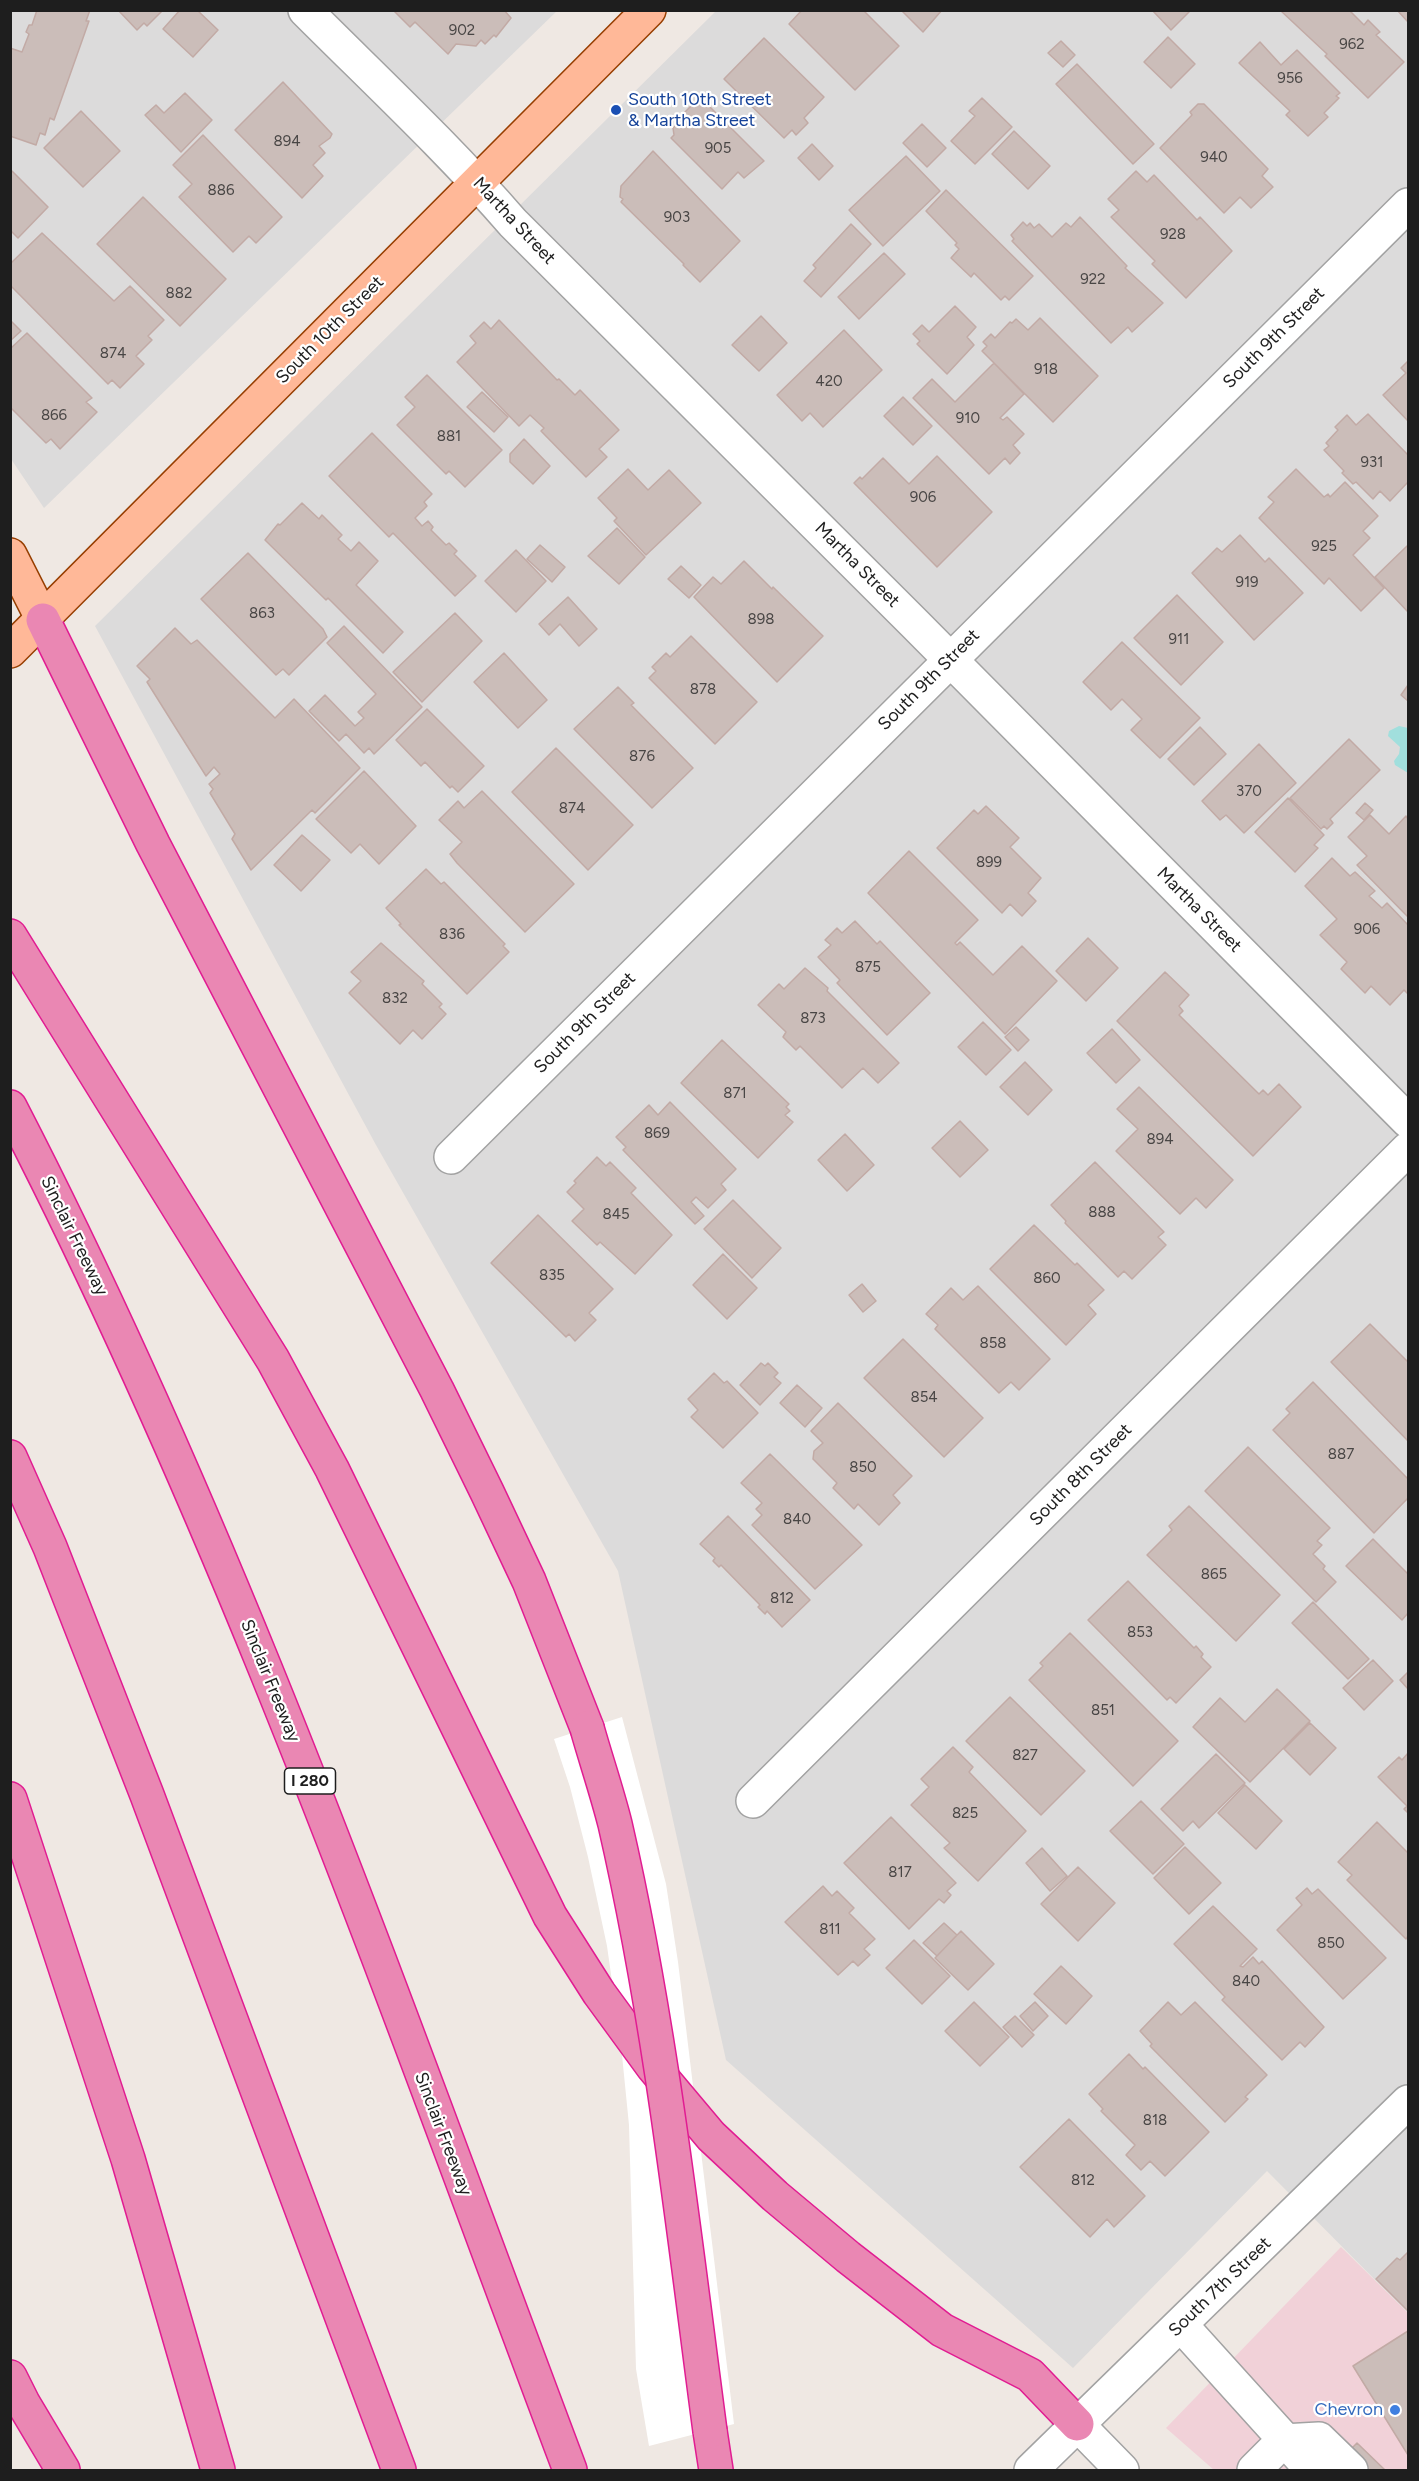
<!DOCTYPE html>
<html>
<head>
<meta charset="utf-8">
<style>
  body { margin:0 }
  #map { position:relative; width:1419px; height:2481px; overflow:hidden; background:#efe8e3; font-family:Figtree,sans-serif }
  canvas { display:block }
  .frame { position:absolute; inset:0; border:12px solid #1e1e1e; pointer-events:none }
</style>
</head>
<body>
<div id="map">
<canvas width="1419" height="2481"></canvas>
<div class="frame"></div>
</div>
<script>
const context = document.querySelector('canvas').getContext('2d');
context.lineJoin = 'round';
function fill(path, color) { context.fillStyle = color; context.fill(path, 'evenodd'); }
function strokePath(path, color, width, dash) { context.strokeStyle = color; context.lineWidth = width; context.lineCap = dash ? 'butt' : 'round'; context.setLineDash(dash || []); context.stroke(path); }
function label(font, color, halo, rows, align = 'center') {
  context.font = font + ' Figtree,sans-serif'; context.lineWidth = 4.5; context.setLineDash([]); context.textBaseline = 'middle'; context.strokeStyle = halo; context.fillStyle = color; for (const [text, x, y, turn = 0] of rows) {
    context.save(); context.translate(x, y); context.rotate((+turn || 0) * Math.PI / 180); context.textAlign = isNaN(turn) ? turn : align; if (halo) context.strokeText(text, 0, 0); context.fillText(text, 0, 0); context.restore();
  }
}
const residential = new Path2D(`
  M10 11H557L44 508 11 459Z
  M716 11H1408V2313L1267 2171 1073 2368 726 2060 618 1571 376 1145 95 626Z`);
const commercial = new Path2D(`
  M1341 2247 1408 2313V2470H1214L1166 2428Z`);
const water = new Path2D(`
  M1399 726 1408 728V773L1395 765 1394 761 1399 754 1400 747 1388 736 1389 731Z`);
const pier = new Path2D(`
  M622 1717 666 1884 678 1962 734 2424 649 2446 636 2369 629 2125 621 2045 607 1946 588 1857 570 1787 554 1739Z`);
const building = new Path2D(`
  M37 10H90L86 21H89L54 120 50 118 45 135 40 133 36 145 10 136V48L22 52 29 34 26 32 29 25H32Z
  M118 10H163L147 26 144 23 137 30Z
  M180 10H197L218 30 193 57 163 29Z
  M393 10H504L511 18 496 37 494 35 485 44 481 40 476 46 456 44 448 54 415 22 410 27Z
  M802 10H863L899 46 855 90 789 24Z
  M901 10H942L923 32Z
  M1152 10H1191L1171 30Z
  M1349 10 1364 25 1368 20 1380 32 1376 35 1404 62 1368 98 1325 56 1327 54 1281 11Z
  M1397 10H1408V22Z
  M1168 37 1195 64 1171 88 1144 62Z
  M764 38 824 97 804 118 808 123 796 135 792 130 784 138 724 79Z
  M1061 41 1075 55 1063 67 1048 53Z
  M1260 42 1281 65 1297 50 1340 93 1336 96 1339 98 1324 113 1328 117 1308 136 1286 115 1290 111 1239 63Z
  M1077 64 1154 144 1133 164 1056 84Z
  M283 82 332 134 330 138 319 146 325 153 313 165 323 176 302 198 235 130Z
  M185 93 212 120 181 152 145 115 156 105 164 113Z
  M700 97 764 161 744 178 738 172 722 189 671 138 674 135 673 128 682 119H689L683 114Z
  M982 98 1012 127 975 164 951 141 975 116 969 111Z
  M1198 104H1204L1268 169 1262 176 1273 187 1251 208 1240 197 1224 213 1160 148 1192 115 1190 112Z
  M81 111 120 151 83 187 44 148Z
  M922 124 946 148 927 167 903 143Z
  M1014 131 1050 166 1028 189 992 154Z
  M203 135 282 217 256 243 249 236 233 252 179 197 192 184 173 165Z
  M812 144 833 166 819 180 798 158Z
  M653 151 740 241 700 282 683 265 684 264 621 202 623 199 620 197 621 186Z
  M906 156 940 191 883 246 849 210Z
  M12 171 48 207 18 238 10 230V173Z
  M1136 171 1147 182 1154 175 1197 220 1200 217 1232 251 1186 298 1152 264 1155 261 1111 217 1119 210 1108 199Z
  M946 190 1033 276 1009 300 1005 296 1001 300 974 273 971 277 951 258 959 249 955 245 957 243 926 211Z
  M143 197 226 279 180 326 97 244Z
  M1080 217 1127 266 1125 268 1163 303 1132 332 1128 327 1111 343 1012 241 1014 239 1011 235 1023 222 1027 226 1030 223 1034 228 1039 224 1052 237 1066 223 1071 227Z
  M851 224 871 244 821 297 804 281 816 268 813 265Z
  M42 233 114 301 130 286 164 320 148 336 152 340 136 356 144 364 120 388 112 380 108 384 10 285V264Z
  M884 253 905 274 859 319 838 297Z
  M955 306 976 327 967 337 974 345 947 374 917 344 920 341 913 334 922 325 929 332Z
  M761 316 787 343 759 371 732 345Z
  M1040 318 1098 376 1053 422 982 351 987 346 983 342 991 334 995 338 1010 322 1012 323 1016 319 1028 330Z
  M10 320 21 331 10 341Z
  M499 320 557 380 559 379 575 395 580 390 619 430 599 449 607 457 586 477 541 431 544 428 530 415 519 426 457 362 476 343 470 336 484 322 491 329Z
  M844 330 882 370 823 427 810 413 802 421 777 395Z
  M27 333 92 398 86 402 97 412 60 449 51 439 46 443 10 407V349Z
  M1408 361V421L1383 395 1406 373 1401 368Z
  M994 363 1024 394 1000 418 1003 420 1007 417 1024 434 1013 445 1020 453 1010 464 1005 458 989 474 913 398 932 379 955 402Z
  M427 375 502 450 465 487 449 471 446 474 397 425 415 407 405 397Z
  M482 392 508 417 494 432 467 407Z
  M903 397 932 426 913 445 884 416Z
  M1368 414 1408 455V482L1390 501 1380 491 1373 499 1356 482 1353 484 1342 473 1344 471 1324 450 1329 446 1326 443 1338 430 1335 427 1347 415 1356 425Z
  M372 433 432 494 424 502 427 506 415 518 422 526 428 521 433 527 431 530 446 545 449 543 457 551 454 554 476 576 455 596 393 533 389 537 329 476Z
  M524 439 550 466 533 484 510 462V454Z
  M937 456 992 512 937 567 854 483 860 477 862 479 883 458 909 484Z
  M628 469 648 490 669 470 701 503 646 555 614 521 617 518 598 498Z
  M1296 469 1324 497 1328 494 1330 497 1345 482 1378 516 1363 531 1370 538 1353 555 1384 588 1361 611 1329 578 1324 584 1259 518 1274 502 1268 497Z
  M302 503 319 519 322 515 342 535 338 539 351 551 359 542 378 561 356 585 403 632 383 653 328 598 326 600 265 540 278 524 280 525Z
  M617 528 645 557 619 584 588 556Z
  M1240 535 1265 562 1269 558 1303 593 1254 640 1192 573 1217 548 1222 552Z
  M540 545 565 567 552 582 527 559Z
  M1407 546 1408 548V612L1375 577Z
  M516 550 546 581 516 612 485 581Z
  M248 553 323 629 327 637 289 675 283 669 276 675 201 599Z
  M744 561 772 589 773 587 823 636 777 682 694 597 713 577 721 584Z
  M681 566 701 585 689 598 668 579Z
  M1177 595 1223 642 1181 685 1134 638Z
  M568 597 597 629 579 646 560 624 549 635 539 624Z
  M455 613 482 641 422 702 393 672Z
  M344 626 422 707 374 754 369 748 364 753 346 734 339 741 309 711 325 695 355 726 364 718 358 712 376 694 327 643Z
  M175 628 191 644 197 640 275 718 294 699 360 768 315 813 312 810 251 870 232 839 235 834 210 793 213 789 209 784 220 774 214 767 206 776 147 682 150 679 137 666Z
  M691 636 757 702 715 744 649 678 656 671 652 667 666 653 670 657Z
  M1122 642 1200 718 1160 758 1131 730 1142 719 1122 699 1111 710 1083 682Z
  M504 653 547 700 518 728 474 682Z
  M1408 685V701L1401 695Z
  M618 687 634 703 631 705 693 768 652 808 574 729Z
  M427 709 484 766 458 792 452 786 450 788 425 762 421 766 396 740Z
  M1200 727 1226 754 1194 785 1168 759Z
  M1349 739 1380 770 1330 819 1333 823 1327 829 1324 826 1321 829 1290 798Z
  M1259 744 1296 783 1244 833 1226 815 1220 820 1202 801Z
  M556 748 633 825 588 870 512 792Z
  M364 771 416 826 379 864 360 844 351 853 316 819Z
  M482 791 574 884 525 932 457 863 450 854 462 842 439 820 458 801 464 808Z
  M1288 798 1324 835 1314 845 1318 848 1295 872 1255 832Z
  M1365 803 1373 810 1364 820 1356 813Z
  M986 806 1019 838 1010 847 1041 878 1028 893 1036 901 1022 916 1010 904 1002 913 937 848 974 810 978 814Z
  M1370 815 1389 834 1406 816 1408 819V917L1357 865 1367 856 1348 837Z
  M302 835 330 860 301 891 274 865Z
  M909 851 978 920 955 943 957 945 960 942 993 975 1022 946 1057 981 1005 1034 868 893Z
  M1332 858 1350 876 1355 872 1375 891 1369 896 1382 908 1387 903 1408 925V994L1404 990 1390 1005 1371 986 1365 993 1341 969 1347 962 1320 935 1337 919 1305 886Z
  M426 869 441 884 444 882 505 944 503 946 509 952 467 994 399 925 401 924 386 908Z
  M855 921 877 944 880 941 930 993 887 1035 837 983 840 980 818 957 831 945 825 940 837 928 842 933Z
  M1088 938 1118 968 1086 1001 1056 971Z
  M381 943 424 981 422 984 442 1004 439 1007 446 1014 422 1039 413 1030 400 1044 349 993 361 981 351 972Z
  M805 968 828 988 827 991 899 1063 878 1083 863 1068 842 1088 800 1046 796 1050 783 1037 786 1032 758 1005 779 984 784 989Z
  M1165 972 1189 995 1179 1006 1183 1011 1179 1015 1259 1094 1263 1090 1268 1095 1279 1084 1301 1107 1253 1156 1117 1021Z
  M983 1022 1011 1050 986 1075 958 1047Z
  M1016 1027 1029 1040 1018 1051 1005 1037Z
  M1112 1029 1140 1060 1116 1083 1087 1053Z
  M722 1040 789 1104 786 1107 790 1111 785 1115 793 1122 758 1158 681 1083Z
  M1025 1062 1052 1090 1028 1115 1000 1087Z
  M1139 1087 1233 1180 1206 1208 1196 1198 1180 1214 1116 1151 1138 1129 1117 1109Z
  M670 1102 736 1169 721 1184 726 1190 708 1208 696 1197 691 1202 704 1216 695 1224 623 1150 626 1147 616 1137 649 1105 658 1115Z
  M960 1121 988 1150 960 1177 932 1148Z
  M845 1134 874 1165 847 1191 818 1160Z
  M597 1157 606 1166 610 1162 636 1188 631 1193 672 1235 635 1274 600 1242 597 1245 572 1221 584 1209 567 1192 576 1183 574 1181Z
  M1095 1162 1164 1232 1158 1237 1166 1245 1132 1279 1124 1271 1118 1277 1065 1223 1066 1221 1051 1205Z
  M733 1200 781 1248 752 1278 704 1229Z
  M538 1215 613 1289 589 1313 596 1320 575 1341 569 1334 566 1337 491 1263Z
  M1034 1225 1075 1265 1077 1263 1104 1290 1088 1305 1096 1314 1066 1345 990 1269Z
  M723 1254 757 1288 727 1319 693 1285Z
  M862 1284 876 1301 863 1312 849 1295Z
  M978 1286 1050 1359 1019 1390 1011 1382 999 1393 935 1329 938 1325 926 1314 951 1288 963 1300Z
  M1370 1324 1408 1362V1441L1331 1362Z
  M903 1339 983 1418 944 1457 864 1378Z
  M761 1363 765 1366 768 1363 778 1373 774 1377 781 1383 760 1405 740 1385Z
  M714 1373 724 1383 727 1381 758 1413 723 1448 691 1417 698 1410 688 1399Z
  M1313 1382 1408 1479V1498L1374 1533 1273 1430 1290 1413 1286 1409Z
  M797 1385 822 1408 805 1427 780 1403Z
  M838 1403 912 1476 893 1495 900 1503 879 1525 858 1504 854 1509 833 1488 837 1483 813 1459 814 1451 823 1443 811 1431Z
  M1248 1447 1330 1528 1317 1541 1322 1545 1313 1554 1325 1566 1323 1569 1336 1582 1316 1602 1205 1491Z
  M770 1454 862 1545 815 1589 752 1525 762 1515 756 1509 762 1503 741 1483Z
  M1189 1506 1280 1595 1236 1641 1147 1555 1172 1530 1169 1526Z
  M728 1516 810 1600 782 1627 767 1611 765 1614 758 1607 760 1605 721 1565 719 1567 713 1561 715 1558 700 1544Z
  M1373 1539 1408 1574V1613L1402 1620 1346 1566Z
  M1128 1581 1194 1648 1196 1646 1203 1654 1201 1657 1211 1667 1176 1703 1170 1697 1167 1700 1088 1620Z
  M1313 1602 1369 1659 1348 1679 1292 1623Z
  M1070 1633 1178 1741 1133 1786 1029 1680 1043 1666 1040 1663Z
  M1373 1660 1393 1681 1364 1710 1343 1688Z
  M1408 1672V1689L1400 1680Z
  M1277 1689 1310 1721 1250 1782 1193 1727 1220 1698 1245 1722Z
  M1010 1697 1085 1771 1041 1815 966 1741Z
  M1310 1723 1336 1748 1310 1775 1284 1749Z
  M953 1747 973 1767 969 1772 1026 1831 978 1881 944 1848 950 1843 911 1805 929 1787 921 1779Z
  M1408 1753V1813L1404 1809 1407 1806 1378 1777 1399 1757 1402 1760Z
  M1216 1754 1245 1783 1199 1828 1193 1821 1183 1831 1161 1809Z
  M1245 1785 1282 1821 1256 1849 1218 1813Z
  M1141 1801 1184 1844 1153 1874 1110 1831Z
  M891 1817 956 1883 947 1891 951 1895 944 1903 939 1899 909 1929 844 1863Z
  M1377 1822 1408 1853V1936L1406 1939 1347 1880 1352 1875 1338 1862Z
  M1185 1847 1221 1883 1189 1914 1154 1878Z
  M1042 1848 1067 1876 1050 1891 1026 1863Z
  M1078 1867 1115 1903 1078 1941 1041 1904Z
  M823 1886 832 1896 837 1891 854 1908 849 1913 875 1939 864 1949 870 1955 858 1966 853 1961 838 1975 785 1922Z
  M1307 1888 1312 1894 1318 1889 1386 1958 1343 1999 1277 1930 1302 1905 1296 1898Z
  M1213 1906 1257 1949 1240 1966 1243 1967 1253 1957 1259 1964 1262 1961 1324 2027 1305 2047 1300 2042 1282 2060 1222 2000 1225 1997 1174 1944Z
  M944 1923 957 1935 937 1956 923 1943Z
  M961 1931 994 1964 968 1990 935 1958Z
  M914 1940 950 1976 922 2004 886 1968Z
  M1061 1966 1092 1996 1066 2024 1034 1994Z
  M974 2002 1009 2037 980 2066 945 2031Z
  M1035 2002 1048 2016 1033 2031 1020 2016Z
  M1168 2002 1181 2015 1195 2002 1267 2075 1245 2097 1248 2099 1225 2122 1150 2046 1152 2044 1140 2031Z
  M1015 2016 1034 2035 1022 2047 1003 2027Z
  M1129 2054 1143 2069 1145 2067 1209 2132 1165 2176 1150 2161 1141 2170 1126 2155 1135 2145 1101 2111 1103 2109 1089 2094Z
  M1069 2119 1145 2196 1114 2227 1107 2219 1090 2237 1020 2167Z
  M1408 2252V2311L1376 2279 1397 2258 1400 2260Z
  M1408 2331V2455L1353 2366Z
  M1357 2443 1385 2470H1330Z`);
const minor = new Path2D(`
  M305 10C375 80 448 148 513 223L914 623 1408 1121
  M451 1157 1408 205
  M753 1801 1408 1149
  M1181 2325 1312 2470
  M1077 2424 1122 2470
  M1031 2470 1408 2102
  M1254 2470 1283 2441 1319 2439 1351 2470`);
const major = new Path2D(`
  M10 555 43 620
  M10 651 649 10`);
const highway = new Path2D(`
  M43 620 153 844 437 1390 487 1492 529 1581 587 1728
  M10 936 273 1360 332 1469 550 1916 599 1993 653 2067 711 2136 775 2196 848 2257 942 2330 1030 2375 1077 2424
  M10 1107C236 1544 397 2011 570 2470
  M10 1457 50 1547 147 1795 399 2470
  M10 1799 128 2159 218 2470
  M10 2377 23 2403 63 2470
  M710 2431 716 2470`);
const highwayBridge = new Path2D(`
  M587 1728C596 1760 607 1792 615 1824 661 2024 683 2228 710 2431`);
const markers = [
  [616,110,6,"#1a4fb4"],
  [1395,2410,6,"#3f7fe0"]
];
const numberNames = [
  ["902",462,31],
  ["962",1352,45],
  ["956",1290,79],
  ["894",287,142],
  ["905",718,149],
  ["940",1214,158],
  ["886",221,191],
  ["903",677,218],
  ["928",1173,235],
  ["922",1093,280],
  ["882",179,294],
  ["874",113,354],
  ["918",1046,370],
  ["420",829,382],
  ["866",54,416],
  ["910",968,419],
  ["881",449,437],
  ["931",1372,463],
  ["906",923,498],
  ["925",1324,547],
  ["919",1247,583],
  ["863",262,614],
  ["898",761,620],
  ["911",1179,640],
  ["878",703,690],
  ["876",642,757],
  ["370",1249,792],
  ["874",572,809],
  ["899",989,863],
  ["906",1367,930],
  ["836",452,935],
  ["875",868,968],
  ["832",395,999],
  ["873",813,1019],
  ["871",735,1094],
  ["869",657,1134],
  ["894",1160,1140],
  ["888",1102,1213],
  ["845",616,1215],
  ["835",552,1276],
  ["860",1047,1279],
  ["858",993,1344],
  ["854",924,1398],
  ["887",1341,1455],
  ["850",863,1468],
  ["840",797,1520],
  ["865",1214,1575],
  ["812",782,1599],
  ["853",1140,1633],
  ["851",1103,1711],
  ["827",1025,1756],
  ["825",965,1814],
  ["817",900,1873],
  ["811",830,1930],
  ["850",1331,1944],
  ["840",1246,1982],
  ["818",1155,2121],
  ["812",1083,2181]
];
const shields = [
  [310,1781,51]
];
const shieldNames = [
  ["I 280",310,1781]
];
const transitNames = [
  ["South 10th Street",628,100],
  ["& Martha Street",628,121]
];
const streetNames = [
  ["Martha Street",514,221,47],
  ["South 10th Street",330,330,-45],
  ["South 9th Street",1274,338,-45],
  ["Martha Street",857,565,45],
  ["South 9th Street",929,680,-45],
  ["Martha Street",1199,910,45],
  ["South 9th Street",585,1023,-45],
  ["Sinclair Freeway",74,1236,64],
  ["South 8th Street",1081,1475,-45],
  ["Sinclair Freeway",270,1681,68],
  ["Sinclair Freeway",443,2134,69],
  ["South 7th Street",1220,2287,-44]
];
const shopNames = [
  ["Chevron",1383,2410]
];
fill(residential, '#dcdbdb');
fill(commercial, '#f1d1d8');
fill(water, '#a1dfdd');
fill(pier, '#fff');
fill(building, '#cbbdb9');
strokePath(building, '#c2aaa5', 1.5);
strokePath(minor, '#a2a2a2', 36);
strokePath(major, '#973e00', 36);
strokePath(highway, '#e11c92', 36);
strokePath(minor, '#fff', 33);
strokePath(major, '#ffb898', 33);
strokePath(highway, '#ea87b3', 33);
strokePath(highwayBridge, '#e11c92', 36, []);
strokePath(highwayBridge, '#ea87b3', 33);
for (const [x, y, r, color] of markers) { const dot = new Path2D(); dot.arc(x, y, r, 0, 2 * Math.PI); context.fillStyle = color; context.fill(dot); strokePath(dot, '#fff', 2); }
label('15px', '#494645', null, numberNames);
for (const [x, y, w] of shields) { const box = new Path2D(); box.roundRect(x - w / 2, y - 13, w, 26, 4.5); context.fillStyle = '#fff'; context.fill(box); strokePath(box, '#1e1e1e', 1.5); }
label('bold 16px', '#1e1e1e', null, shieldNames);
label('18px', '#164399', '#fff', transitNames, 'left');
label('18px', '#1e1e1e', '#fff', streetNames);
label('18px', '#366cbe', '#fff', shopNames, 'right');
</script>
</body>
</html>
